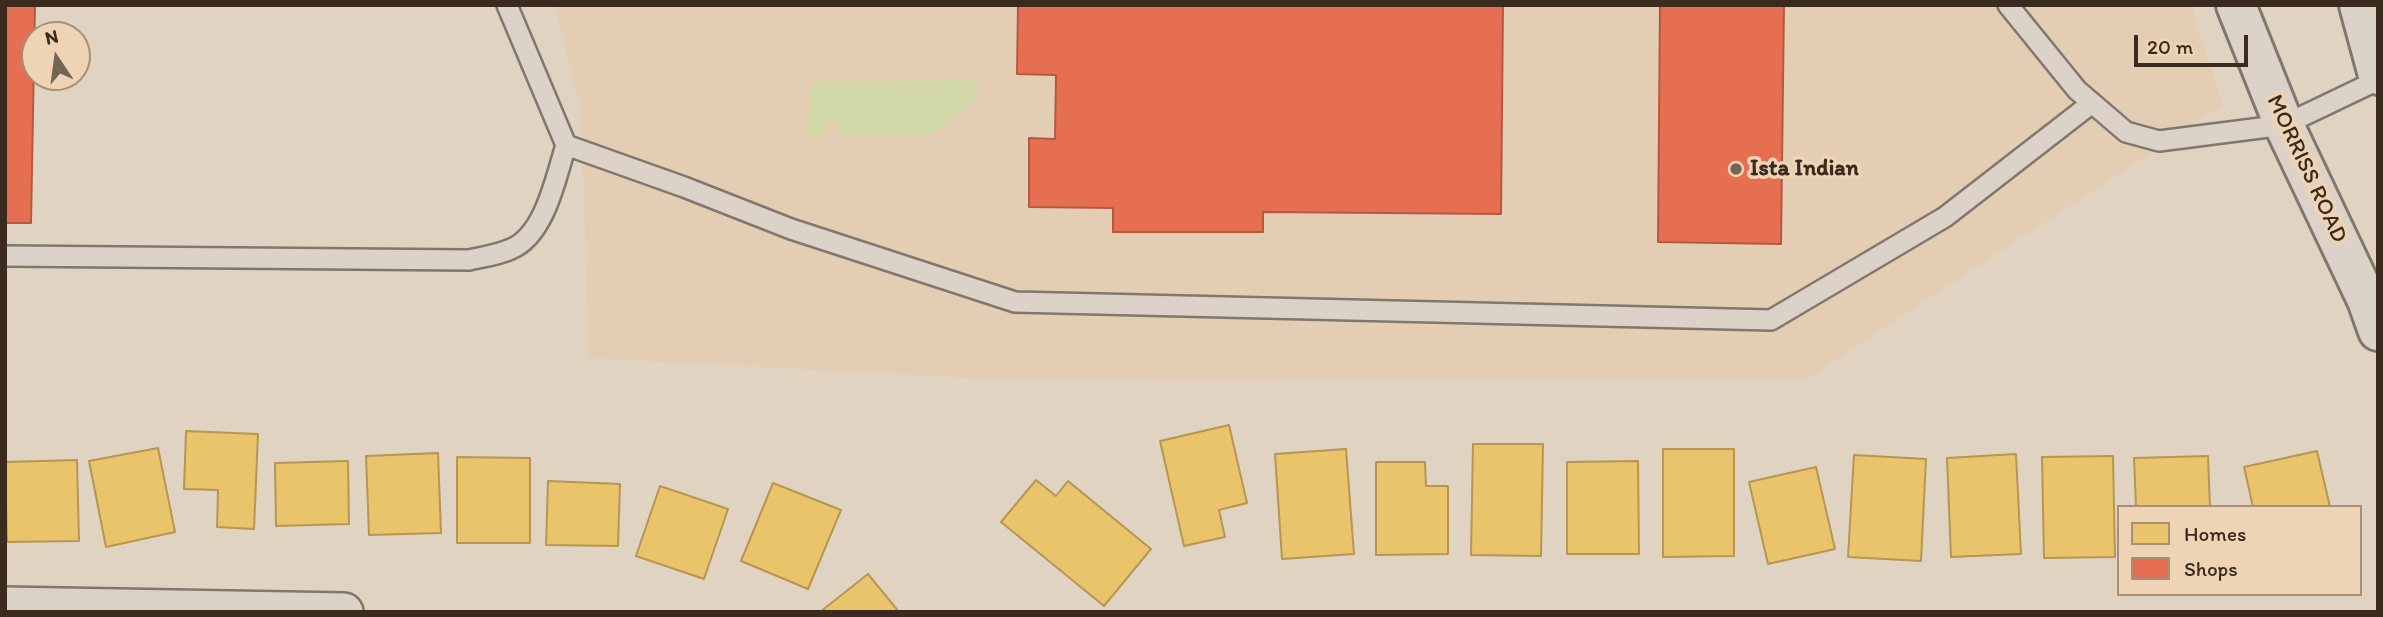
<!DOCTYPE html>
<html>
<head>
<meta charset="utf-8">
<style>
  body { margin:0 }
  #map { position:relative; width:2383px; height:617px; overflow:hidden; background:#e1d3c2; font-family:Itim,sans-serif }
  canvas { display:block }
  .frame { position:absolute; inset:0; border:7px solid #3b2a1e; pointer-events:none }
  .legend { position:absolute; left:2117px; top:505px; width:245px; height:91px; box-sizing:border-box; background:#eed4b5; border:2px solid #a69079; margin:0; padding:9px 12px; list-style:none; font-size:21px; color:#3b2a1e }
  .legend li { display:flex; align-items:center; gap:14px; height:35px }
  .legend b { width:35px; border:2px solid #a69079 }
  .north { position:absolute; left:21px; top:21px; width:70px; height:70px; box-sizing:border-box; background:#eed4b5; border:2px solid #a69079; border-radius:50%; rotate:347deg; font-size:19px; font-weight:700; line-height:28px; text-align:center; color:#3b2a1e }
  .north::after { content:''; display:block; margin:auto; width:24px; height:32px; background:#756557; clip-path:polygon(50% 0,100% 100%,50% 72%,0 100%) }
  .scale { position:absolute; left:2134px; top:35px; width:114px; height:32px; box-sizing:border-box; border:4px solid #3b2a1e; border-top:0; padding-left:9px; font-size:21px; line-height:24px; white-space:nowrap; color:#3b2a1e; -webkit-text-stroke:5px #eed4b5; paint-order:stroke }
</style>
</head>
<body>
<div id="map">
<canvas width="2383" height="617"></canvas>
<div class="frame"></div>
<ul class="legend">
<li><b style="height:19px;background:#e9c46a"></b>Homes</li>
<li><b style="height:19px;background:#e76f51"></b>Shops</li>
</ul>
<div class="north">N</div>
<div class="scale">20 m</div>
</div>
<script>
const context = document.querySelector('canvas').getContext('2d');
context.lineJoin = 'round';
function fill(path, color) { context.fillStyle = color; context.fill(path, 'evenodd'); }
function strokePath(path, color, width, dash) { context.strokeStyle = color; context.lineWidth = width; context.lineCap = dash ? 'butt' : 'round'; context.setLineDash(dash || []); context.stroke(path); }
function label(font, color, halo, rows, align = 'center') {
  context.font = font + ' Itim,sans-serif'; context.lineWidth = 7; context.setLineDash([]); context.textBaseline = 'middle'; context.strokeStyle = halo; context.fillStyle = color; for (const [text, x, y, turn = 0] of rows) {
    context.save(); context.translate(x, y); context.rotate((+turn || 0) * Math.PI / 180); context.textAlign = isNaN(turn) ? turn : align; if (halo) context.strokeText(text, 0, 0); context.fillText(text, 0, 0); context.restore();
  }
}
const built = new Path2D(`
  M555 5H2191L2223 105 1806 380 972 378 589 358 581 115Z`);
const green = new Path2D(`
  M976 80 978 98 935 134 842 136 837 123 828 122 823 136H808L810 84 820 81Z`);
const homes = new Path2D(`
  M1229 425 1247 503 1219 510 1225 537 1184 546 1160 441Z
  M186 431 258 434 254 529 217 527 218 490 184 489Z
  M1473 444H1543L1541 556 1471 555Z
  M158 448 175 532 106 547 89 461Z
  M1346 449 1354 554 1282 559 1275 454Z
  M1663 449H1734V556L1663 557Z
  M2317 451 2330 507H2253L2244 467Z
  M438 453 441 533 369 535 366 456Z
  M2016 454 2021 554 1951 557 1947 458Z
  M1854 455 1926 459 1921 561 1848 557Z
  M2113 456 2115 557 2044 558 2042 457Z
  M2208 456 2210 507H2136L2134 458Z
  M457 457 530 458V543H457Z
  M77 460 79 541 7 542 5 462Z
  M348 461 349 524 276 526 275 463Z
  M1638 461 1639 554H1567V462Z
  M1376 462H1425L1426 486H1448V554L1376 555Z
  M1816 467 1835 549 1768 564 1749 482Z
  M1036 480 1056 496 1068 481 1151 549 1104 606 1001 522Z
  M548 481 620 484 618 546 546 545Z
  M773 483 841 510 808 589 741 561Z
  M660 486 728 509 704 579 636 556Z
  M868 574 899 612H820Z`);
const shops = new Path2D(`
  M5 5H35L31 223H5Z
  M1018 5H1503L1501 214 1263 212V232H1113V208L1029 207V138L1055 139 1056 75 1017 74Z
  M1660 5H1784L1781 244 1658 242Z`);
const service = new Path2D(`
  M507 5 566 145
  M2008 5 2077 90 2126 132 2159 141 2284 125 2378 80
  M566 145 684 187 791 229 1015 302 1771 320 1945 217 2092 103
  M5 256 469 260C482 257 498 255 511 249 545 235 556 177 566 145`);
const minor = new Path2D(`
  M5 606 344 612`);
const secondary = new Path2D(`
  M2236 5 2284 125 2367 300 2378 331
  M2359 5 2378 75`);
const markers = [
  [1736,169,7,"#756557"]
];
const poiNames = [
  ["Ista Indian",1750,169]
];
const streetNames = [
  ["MORRISS ROAD",2306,169,65]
];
fill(built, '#e3ceb3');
fill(green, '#d2d8a8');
fill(homes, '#e9c46a');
strokePath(homes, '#b59653', 2);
fill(shops, '#e76f51');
strokePath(shops, '#b35a42', 2);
strokePath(service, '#81776d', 24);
strokePath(minor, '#81776d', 42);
strokePath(secondary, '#81776d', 44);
strokePath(service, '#dcd2c7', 19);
strokePath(minor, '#dcd2c7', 37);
strokePath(secondary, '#dcd2c7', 38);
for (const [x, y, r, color] of markers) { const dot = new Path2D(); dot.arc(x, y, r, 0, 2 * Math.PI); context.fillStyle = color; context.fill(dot); strokePath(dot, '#eed4b5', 2.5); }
label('bold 23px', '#3b2a1e', '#eed4b5', poiNames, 'left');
label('23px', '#3b2a1e', '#eed4b5', streetNames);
</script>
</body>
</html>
